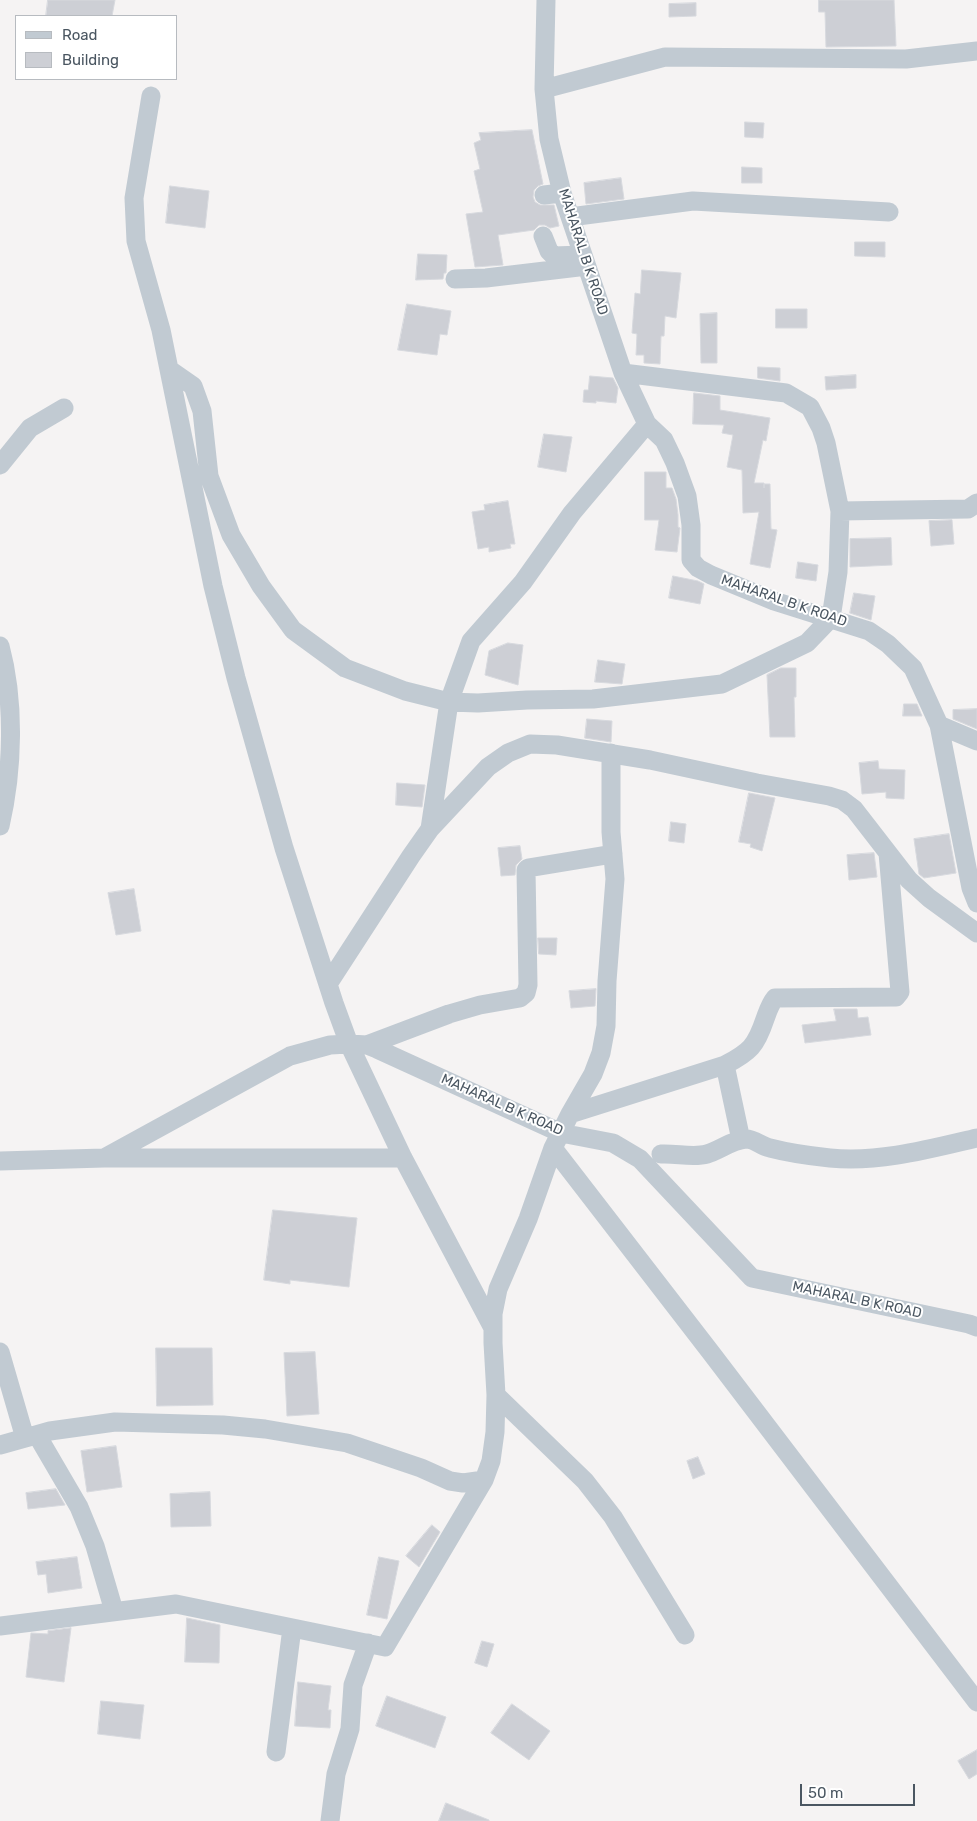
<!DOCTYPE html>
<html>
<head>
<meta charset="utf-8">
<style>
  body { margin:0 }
  #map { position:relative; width:977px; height:1821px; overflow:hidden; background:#f5f3f3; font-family:Rubik,sans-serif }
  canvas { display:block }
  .legend { position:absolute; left:15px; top:15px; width:162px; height:65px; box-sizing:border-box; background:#fff; border:1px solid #b7bbc0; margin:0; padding:6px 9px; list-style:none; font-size:15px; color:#4a5661 }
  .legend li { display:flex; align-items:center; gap:10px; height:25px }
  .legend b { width:25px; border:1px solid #b7bbc0 }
  .scale { position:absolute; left:800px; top:1784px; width:115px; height:22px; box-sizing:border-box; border:2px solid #4a5661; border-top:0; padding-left:6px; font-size:15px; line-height:18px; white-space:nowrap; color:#4a5661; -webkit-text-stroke:4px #fff; paint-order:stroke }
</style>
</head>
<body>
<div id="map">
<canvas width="977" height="1821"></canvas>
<ul class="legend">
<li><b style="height:6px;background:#c1cad2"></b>Road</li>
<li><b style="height:14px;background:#cdcfd5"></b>Building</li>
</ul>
<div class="scale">50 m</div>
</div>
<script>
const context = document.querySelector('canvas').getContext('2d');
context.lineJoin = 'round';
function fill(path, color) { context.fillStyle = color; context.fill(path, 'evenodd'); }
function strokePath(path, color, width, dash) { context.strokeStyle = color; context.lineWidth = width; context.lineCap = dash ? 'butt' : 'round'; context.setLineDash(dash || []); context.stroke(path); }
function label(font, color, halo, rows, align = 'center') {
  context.font = font + ' Rubik,sans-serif'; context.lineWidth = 4; context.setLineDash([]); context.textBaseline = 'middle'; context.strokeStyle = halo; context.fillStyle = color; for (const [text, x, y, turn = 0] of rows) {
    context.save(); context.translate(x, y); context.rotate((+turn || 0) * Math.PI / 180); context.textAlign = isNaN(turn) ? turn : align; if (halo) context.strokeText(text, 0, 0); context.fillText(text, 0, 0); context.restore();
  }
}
const building = new Path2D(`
  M48 0H115L112 16H46Z
  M819 0H894L896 46 826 47 825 12H819Z
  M696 3V16L669 17V4Z
  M745 122 764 123 763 138 745 137Z
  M532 130 543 184 538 186 534 190 533 197 535 202 540 205H554L559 226 550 228 545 225H539L534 230 498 235 503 265 475 267 466 214 483 212 474 171 480 169 474 143 481 140 479 133Z
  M742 167 762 168V183H742Z
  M621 178 624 199 586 204 584 183Z
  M170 186 209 191 205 228 166 223Z
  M855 242H885V257L855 256Z
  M418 254 447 255 446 273H444L443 279 416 280Z
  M642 270 681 273 676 318 665 316 664 336H661L660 364 644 363V355H636L637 334 632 333 635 293 640 294Z
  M407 304 451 311 447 335 440 334 437 355 398 350Z
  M776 309H807V328H776Z
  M717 313V363H701L700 314Z
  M758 367 780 368V381L758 378Z
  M856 375V388L826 390 825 377Z
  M590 376 613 378 618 388 616 403 596 401V403L583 402 584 390H588Z
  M694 393 720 396V410L770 418 766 441 763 440 754 483H764V488V484H770L771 529 777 530 770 568 750 564 759 512 743 513 742 470 727 467 733 435 722 433 724 425 693 424Z
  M544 434 572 437 566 472 538 467Z
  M645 472H666V488H672L676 499 678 515V527L680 528 677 552 655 550 659 520H645Z
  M508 501 515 544H510L511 548 489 552V547L478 549 472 512 485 510 484 505Z
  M952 520 954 544 931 546 929 521Z
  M891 538 892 565 850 567V539Z
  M798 562 818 565 816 581 796 578Z
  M673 576 698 581 704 584 700 604 669 598Z
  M854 593 875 596 871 620 850 613Z
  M508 643 523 645 518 685 485 675 489 651Z
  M598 660 625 664 622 684 595 682Z
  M781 668H796V697H794L795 737H770L767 675Z
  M904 704H917L922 716H903Z
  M977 709V729L953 719V710Z
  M587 719 612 721 611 742 585 738Z
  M878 761 879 769 905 770 904 799 886 798V792L862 794 859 763Z
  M397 783 425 785 422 807 396 805Z
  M749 793 775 798 762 851 750 847 751 844 739 842Z
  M671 822 686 824 684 843 669 841Z
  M949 834 956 873 924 878 919 874 914 839Z
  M520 846 522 859 516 865 515 875 501 876 498 848Z
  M874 853 877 877 849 880 847 855Z
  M134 889 141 931 116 935 108 893Z
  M538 938H557L556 955 539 954Z
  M596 989 595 1006 571 1008 569 991Z
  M834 1009H857L858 1018 868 1017 871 1035 805 1043 802 1025 836 1021Z
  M273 1210 357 1218 349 1287 290 1280V1284L264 1280Z
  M156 1348H212L213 1405 157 1406Z
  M315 1352 319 1414 287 1416 284 1353Z
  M116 1446 122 1487 87 1492 81 1451Z
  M698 1457 705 1474 693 1479 687 1461Z
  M56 1489 65 1505 28 1509 26 1493Z
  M210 1492 211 1526 171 1527 170 1494Z
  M432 1525 440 1532 419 1567 406 1556Z
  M77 1557 82 1588 48 1593 46 1574 38 1575 36 1562Z
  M379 1557 399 1561 387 1619 367 1615Z
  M187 1618 220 1625 219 1663 185 1662Z
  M71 1628 64 1682 26 1677 31 1633 48 1634V1631Z
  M482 1641 494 1644 487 1667 475 1663Z
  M298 1682 331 1686 328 1710H331L330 1728 295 1726Z
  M387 1696 446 1717 435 1748 376 1726Z
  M101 1701 144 1705 140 1739 98 1734Z
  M512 1704 550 1731 529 1760 491 1733Z
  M977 1750V1774L969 1779 958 1761Z
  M446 1803 489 1820V1821H439Z`);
const minor = new Path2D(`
  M546 0 544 89 549 139 562 193 623 373 647 424 664 440 675 463 687 496 691 525V560L698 568 711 575 774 601 869 631 888 644 913 668 939 725 971 888 977 903
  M544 89 665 57 906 59 977 51
  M151 96 134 198 136 241 161 330 213 586 236 678 284 848 334 1003 349 1044 403 1158 493 1328
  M544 195 562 193
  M570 217 693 201 889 212
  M543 236 549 251 554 256 582 255
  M455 279 486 278 587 266
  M170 370 193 386 202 411 209 476 231 535 261 586 293 630 345 668 405 691 449 702 478 703 527 700 593 699 722 684 807 643 831 618 838 572 840 511 968 509 977 503
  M623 373 786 393 810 407 821 428 826 443 840 511
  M0 465 30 428 64 408
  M0 646C15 702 13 770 0 826
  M939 725 977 741
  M430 829 449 702 471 641 523 582 572 513 647 424
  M328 984 411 856 430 829 488 767 508 753 530 744 557 745 650 760 757 783 829 796 842 800 854 809 909 880 929 898 977 933
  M367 1045 449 1014 480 1005 520 998 526 993 528 985 526 870 528 868 613 854
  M725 1065 741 1140
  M570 1114 725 1065C750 1052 756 1046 765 1019 768 1011 770 1004 775 998L896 997 900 992 888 853
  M553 1148 712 1354 977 1702
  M661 1154C676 1153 693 1158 707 1154 720 1150 732 1140 746 1139 755 1139 761 1146 770 1148 789 1153 811 1156 830 1158 879 1163 930 1149 977 1138
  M107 1158H403
  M0 1161 104 1158 290 1056 330 1045 349 1044 367 1045 377 1049 561 1133 613 1143 640 1159 752 1278 969 1324 977 1327
  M0 1352 25 1438
  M496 1395 585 1481 613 1517 685 1635
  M37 1435 79 1507 95 1546 114 1611
  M0 1445 50 1431 115 1422 223 1425 265 1429 347 1443 421 1468 450 1481 463 1483 484 1480
  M0 1626 176 1604 385 1647 484 1480 491 1461 495 1432 496 1395 493 1343V1314L498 1289 528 1219 553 1148 570 1114 593 1074 601 1053 606 1026 607 981 615 879 611 832V753
  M276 1752 292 1628
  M330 1821 336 1774 350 1729 353 1685 368 1643`);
const streetNames = [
  ["MAHARAL B K ROAD",583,252,72],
  ["MAHARAL B K ROAD",784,601,19],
  ["MAHARAL B K ROAD",502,1105,24],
  ["MAHARAL B K ROAD",857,1300,12]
];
fill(building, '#cdcfd5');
strokePath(building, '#d7d9de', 1);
strokePath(minor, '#c1cad2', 19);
label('14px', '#4a5661', '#fff', streetNames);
</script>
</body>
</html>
